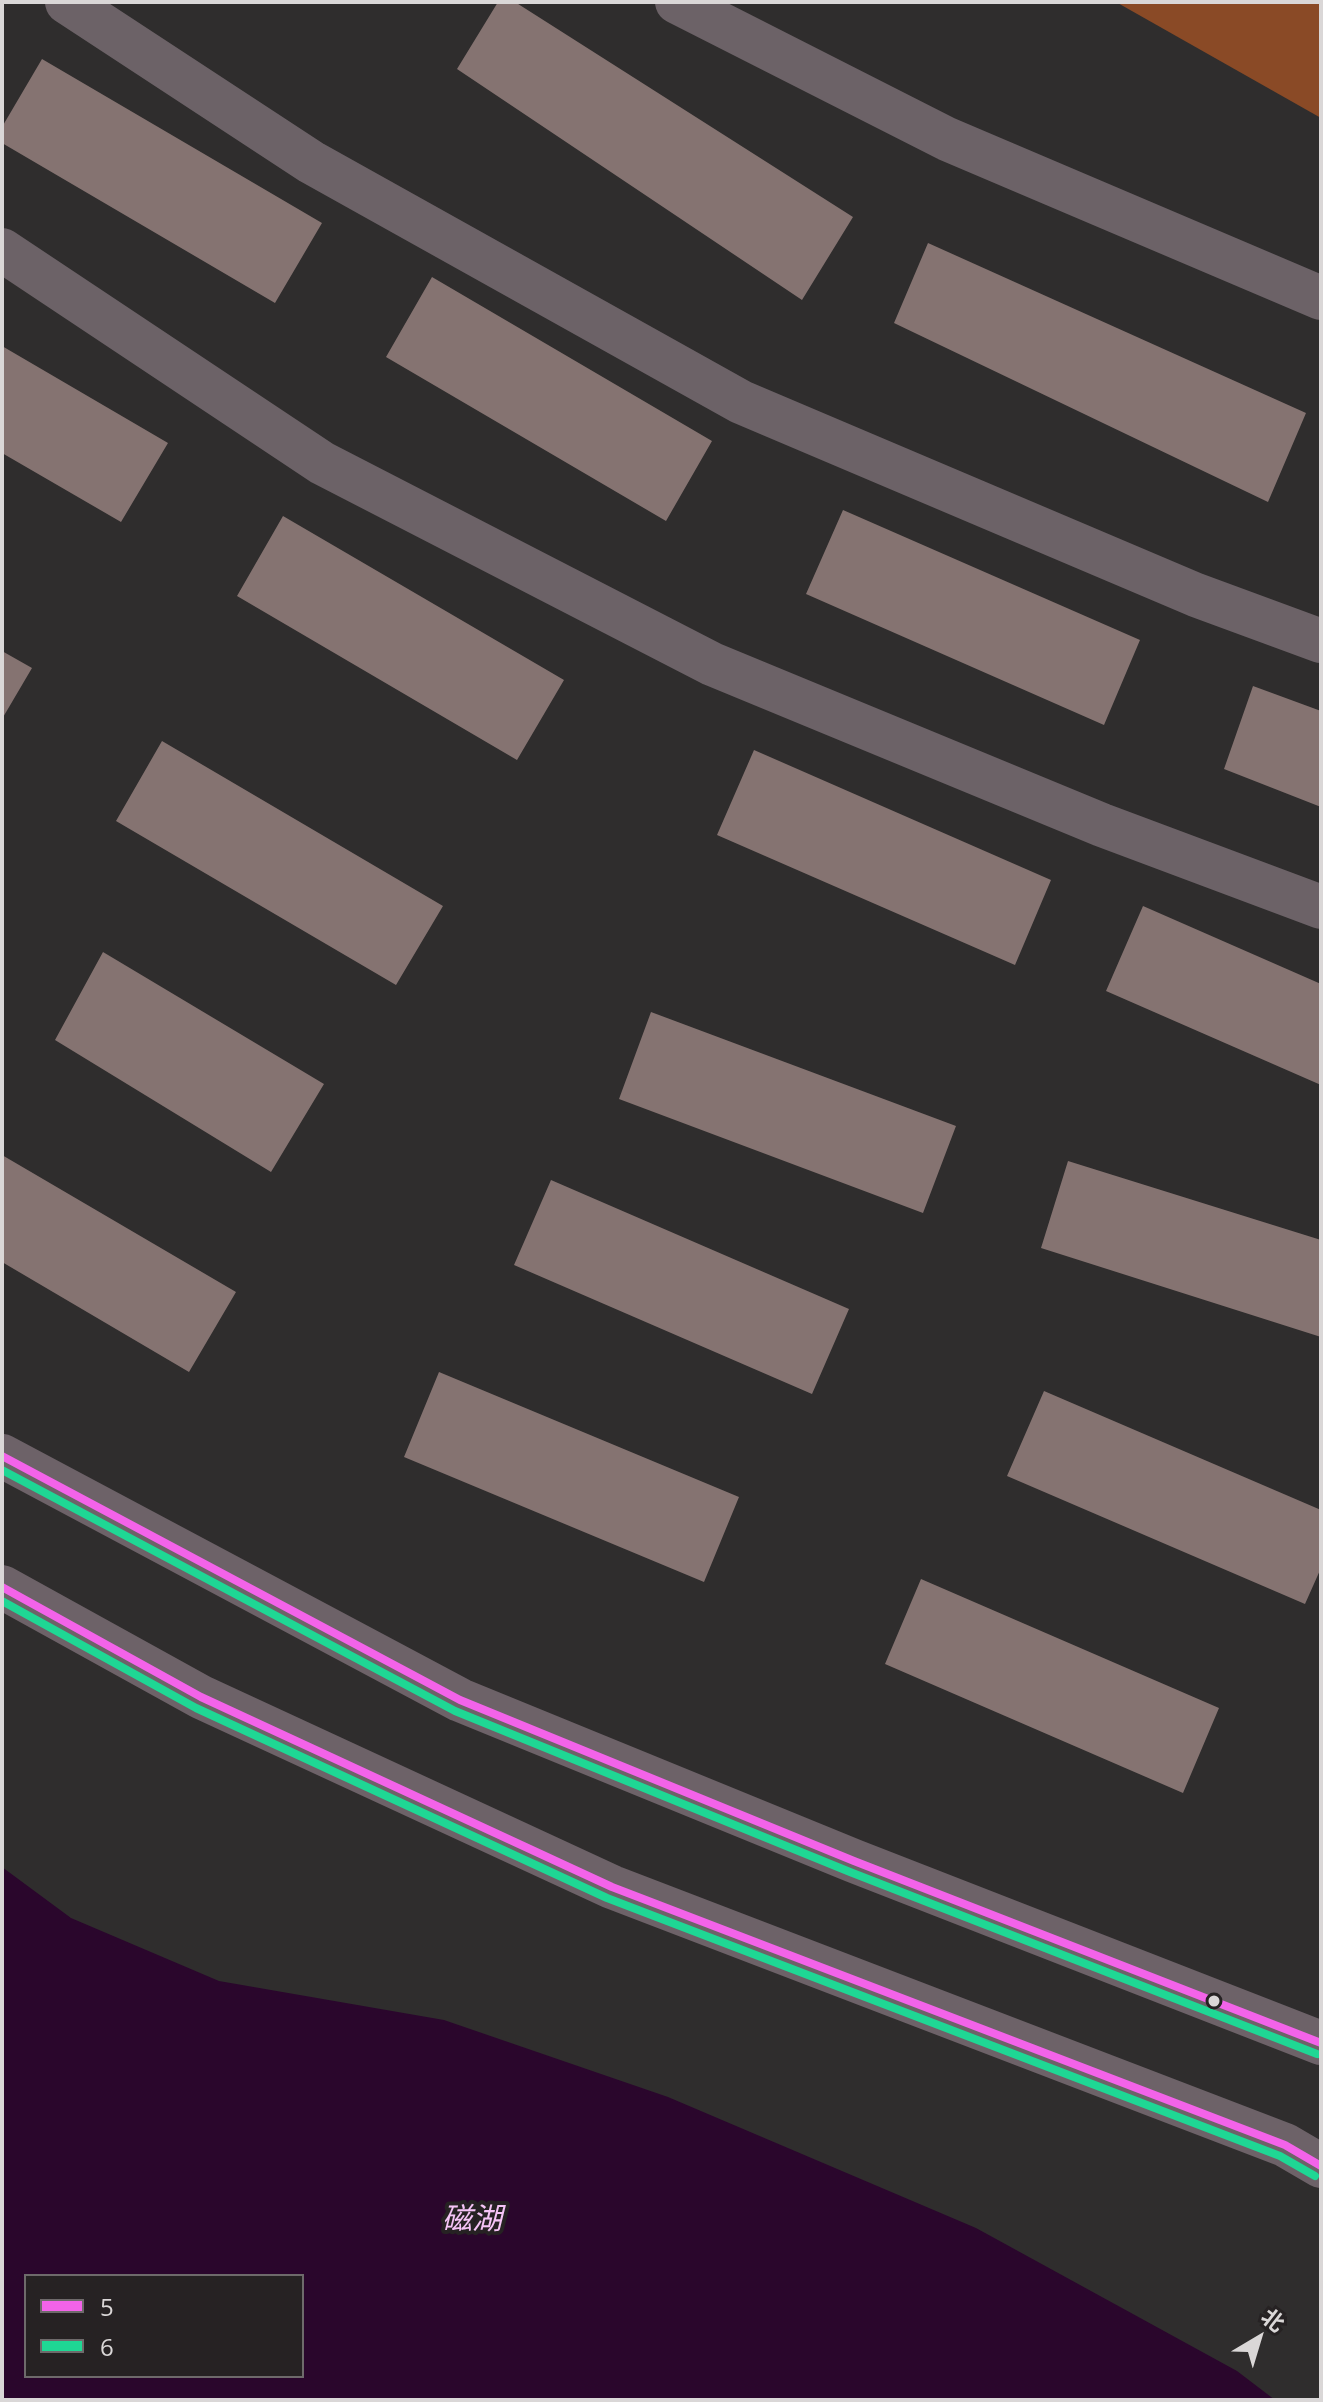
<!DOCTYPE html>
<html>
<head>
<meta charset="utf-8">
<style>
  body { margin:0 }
  #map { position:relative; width:1323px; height:2402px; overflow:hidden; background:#2f2d2d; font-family:"Open Sans","Noto Sans SC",sans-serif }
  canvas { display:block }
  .frame { position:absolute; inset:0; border:4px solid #dad7d7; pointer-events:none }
  .legend { position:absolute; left:24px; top:2274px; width:280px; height:104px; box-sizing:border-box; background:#262223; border:2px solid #6e6a6b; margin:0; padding:10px 14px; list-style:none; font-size:24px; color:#dad7d7 }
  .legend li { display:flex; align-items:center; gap:16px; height:40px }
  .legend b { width:40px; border:2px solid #6e6a6b }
  .north { position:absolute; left:1219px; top:2298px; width:80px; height:80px; -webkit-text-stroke:6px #262223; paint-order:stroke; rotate:38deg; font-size:22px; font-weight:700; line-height:32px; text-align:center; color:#dad7d7 }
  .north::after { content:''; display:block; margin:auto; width:28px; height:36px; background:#dad7d7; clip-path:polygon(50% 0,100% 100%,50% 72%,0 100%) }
</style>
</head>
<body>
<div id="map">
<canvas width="1323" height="2402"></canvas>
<div class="frame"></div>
<ul class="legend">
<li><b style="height:10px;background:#f363e9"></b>5</li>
<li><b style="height:10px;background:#1fd794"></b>6</li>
</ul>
<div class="north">北</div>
</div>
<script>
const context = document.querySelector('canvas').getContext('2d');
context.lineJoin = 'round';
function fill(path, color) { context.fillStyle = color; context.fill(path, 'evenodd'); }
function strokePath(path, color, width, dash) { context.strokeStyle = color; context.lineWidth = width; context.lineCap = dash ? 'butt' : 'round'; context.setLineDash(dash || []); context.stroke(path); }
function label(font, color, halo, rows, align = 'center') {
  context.font = font + ' "Open Sans","Noto Sans SC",sans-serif'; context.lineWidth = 8; context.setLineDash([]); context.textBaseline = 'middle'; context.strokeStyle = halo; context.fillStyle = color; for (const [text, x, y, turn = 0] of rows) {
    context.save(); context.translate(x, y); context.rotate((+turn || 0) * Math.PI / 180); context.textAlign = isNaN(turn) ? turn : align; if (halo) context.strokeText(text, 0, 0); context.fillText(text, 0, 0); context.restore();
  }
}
const forest = new Path2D(`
  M1116 2H1321V118Z`);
const water = new Path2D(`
  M2 1867 71 1918 219 1981 444 2020 668 2097 976 2228 1237 2371 1275 2400H2ZM26 2276H302V2376H26Z`);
const building = new Path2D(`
  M498 2H515L853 217 802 300 457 69Z
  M42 59 322 223 275 303 2 143V127Z
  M928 243 1306 413 1268 502 894 323Z
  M432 277 712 441 666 521 386 357Z
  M2 346 168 443 121 522 2 453Z
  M843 510 1140 640 1104 725 806 594Z
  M283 516 564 680 517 760 237 596Z
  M2 651 32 668 2 719Z
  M1253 686 1321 711V807L1224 769Z
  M162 741 443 906 396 985 116 821Z
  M754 750 1051 880 1015 965 717 835Z
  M1143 906 1321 984V1085L1106 991Z
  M103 952 324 1084 271 1172 55 1040Z
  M651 1012 956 1126 923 1213 619 1099Z
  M2 1155 236 1292 189 1372 2 1262Z
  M1068 1161 1321 1240V1337L1041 1248Z
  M551 1180 849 1309 812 1394 514 1265Z
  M439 1372 739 1497 704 1582 404 1457Z
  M1044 1391 1321 1510V1568L1305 1604 1007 1476Z
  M921 1579 1219 1708 1183 1793 885 1664Z`);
const minor = new Path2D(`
  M67 2 311 162 741 402 1196 595 1321 641
  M677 2 947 139 1321 298
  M2 250 322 463 712 664 1102 825 1321 907`);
const primary = new Path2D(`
  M2 1456 460 1700 854 1861 1321 2043
  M2 1587 201 1697 612 1887 1285 2145 1321 2166`);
const bus1 = new Path2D(`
  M2 1456 460 1700 854 1861 1321 2043
  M2 1587 201 1697 612 1887 1285 2145 1321 2166`);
const bus2 = new Path2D(`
  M2 1470 455 1711 850 1872 1317 2054
  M2 1601 196 1708 607 1898 1280 2156 1315 2176`);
const markers = [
  [1214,2001,7,"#dad7d7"]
];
const waterNames = [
  ["磁湖",472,2220]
];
fill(forest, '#8a4a26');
fill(water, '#2a062c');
fill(building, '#857371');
strokePath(minor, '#6c6267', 44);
strokePath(primary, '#6d6268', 44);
strokePath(bus1, '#f363e9', 8);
strokePath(bus2, '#1fd794', 8);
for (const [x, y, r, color] of markers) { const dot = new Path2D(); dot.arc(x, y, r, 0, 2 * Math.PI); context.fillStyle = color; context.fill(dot); strokePath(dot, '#262223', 3); }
label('italic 30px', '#f5c4f6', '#262223', waterNames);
</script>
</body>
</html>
